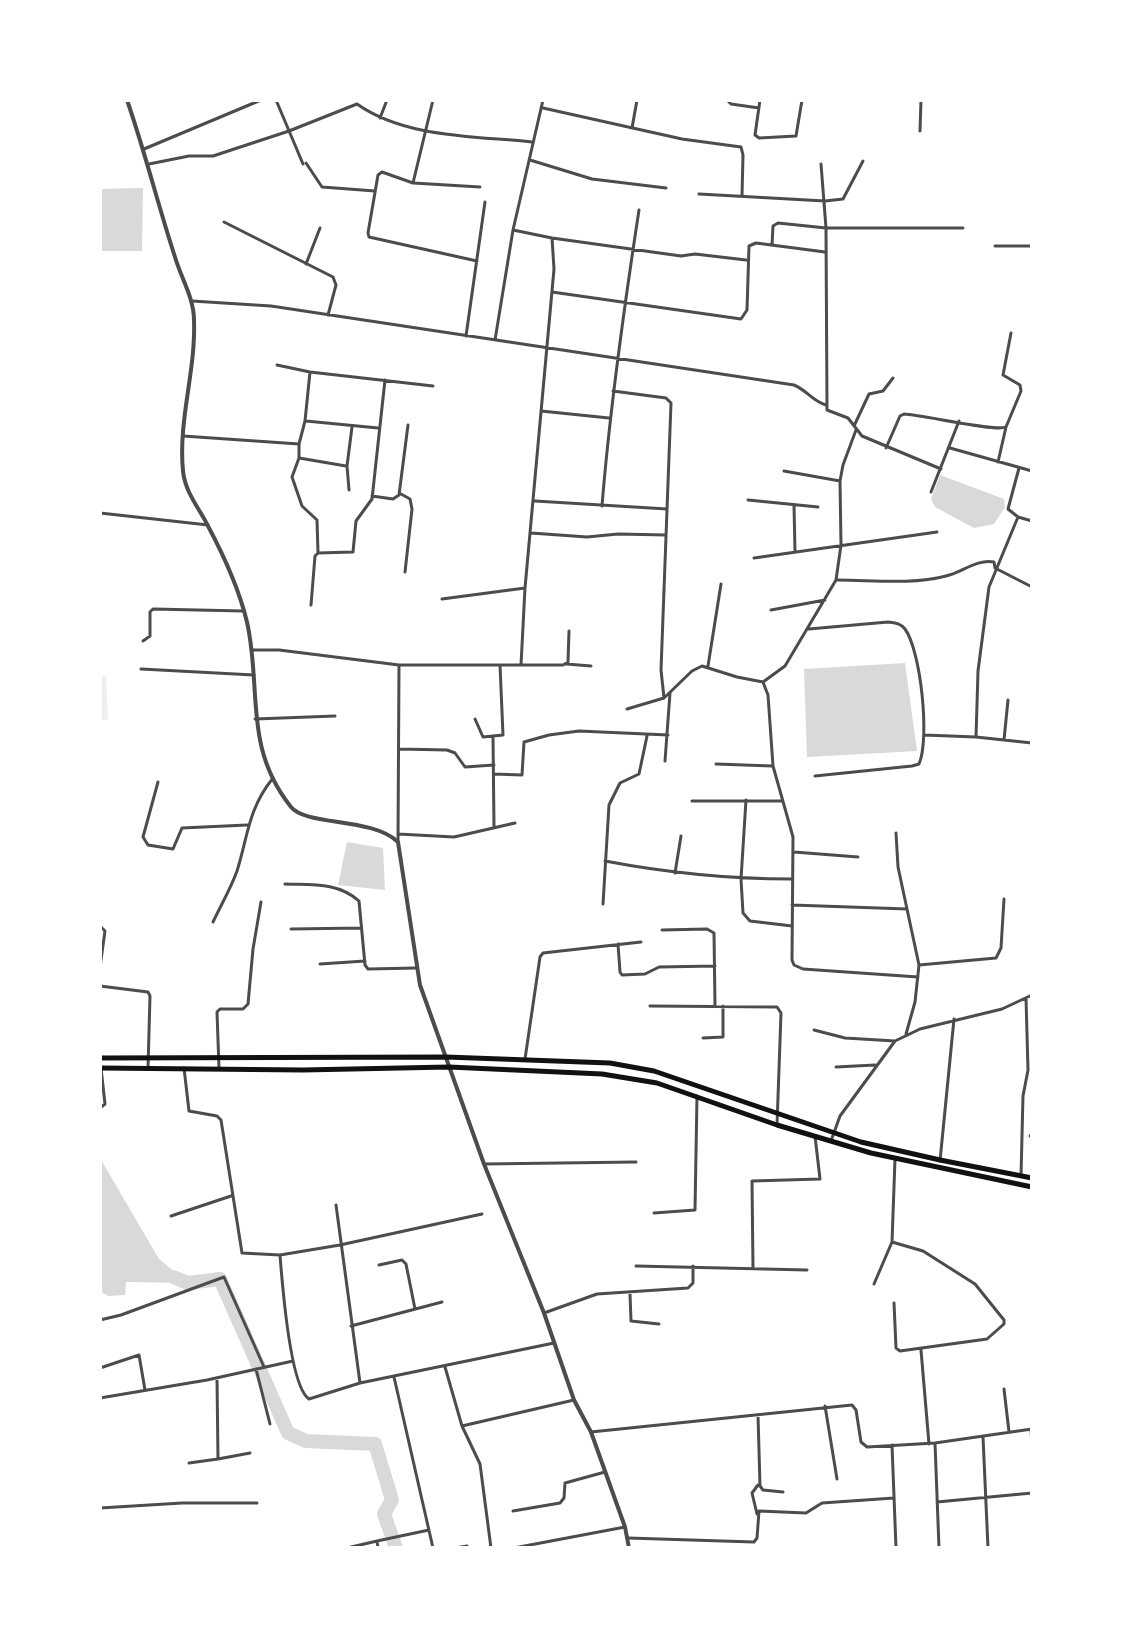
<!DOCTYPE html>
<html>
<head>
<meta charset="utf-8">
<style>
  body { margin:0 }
  #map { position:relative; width:1132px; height:1648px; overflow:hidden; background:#fff; font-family:"Exo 2",sans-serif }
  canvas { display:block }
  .frame { position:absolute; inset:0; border:102px solid #fff; pointer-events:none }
</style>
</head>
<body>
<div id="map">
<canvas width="1132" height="1648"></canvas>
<div class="frame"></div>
</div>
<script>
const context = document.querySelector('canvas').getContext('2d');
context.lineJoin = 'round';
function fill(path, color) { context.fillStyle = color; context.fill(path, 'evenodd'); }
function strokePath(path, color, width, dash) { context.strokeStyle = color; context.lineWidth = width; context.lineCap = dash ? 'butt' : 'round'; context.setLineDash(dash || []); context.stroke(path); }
const green = new Path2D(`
  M100 676H106L108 720 100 719Z`);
const water = new Path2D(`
  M143 188 142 251H100V189Z
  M940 475 1004 499 1005 507 994 524 974 528 935 507 931 499Z
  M905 663 917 751 807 757 804 669Z
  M347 842 383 848 385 890 338 885Z
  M100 1158 159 1259 188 1283 126 1282 125 1295 108 1296 100 1291Z`);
const river = new Path2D(`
  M173 1277 188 1283 220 1279 288 1433 306 1441 375 1444 392 1500 384 1514 396 1548`);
const minor = new Path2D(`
  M276 100 303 164
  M433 100 413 183 480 187
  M727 100 731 104 759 108
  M760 100 755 135 759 138 796 136 802 100
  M543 108 682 139 741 147 743 155 742 196
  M380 118 387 100
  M632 128 637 100
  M920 131 921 100
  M144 149 261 100
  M530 160 592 179 666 188
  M306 163 322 187 375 191
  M149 164 189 156H213L289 131 357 104C405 138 475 136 532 142
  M821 164 826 228 827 410 848 418 862 436 941 469
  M413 183 382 172 378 175 368 233 369 237 477 261
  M699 194 825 201 843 199 863 161
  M224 222 333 277 336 285 328 315
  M552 238 681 256 695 254 746 260
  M772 245 773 226 778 223 826 228H963
  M995 246H1032
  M306 264 320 228
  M552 292 741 319 747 310 749 246 756 243 825 252
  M192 301 271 306 794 385C808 391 812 401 826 405
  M466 336 485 202
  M495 340 513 230
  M277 365 310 372 433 386
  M310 372 305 421 299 444V458L292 477 302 506 317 520 318 553
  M613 391 666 398 671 403 661 670 664 698
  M541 411 609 418
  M306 421 378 428
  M854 426 869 394 883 391 893 378
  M183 436 299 444
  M886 448 900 416 904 414C924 415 995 432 1006 427L1021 391 1020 385 1003 375 1011 333
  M950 448 1032 471
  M299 458 346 466
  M998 462 1006 427
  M1019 468 1008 509 1018 517 1032 521
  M784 471 840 481
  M349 490 347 466 352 427
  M931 492 959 421
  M401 494 410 499 412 509 405 572
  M372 496 393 499 399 495 408 425
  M748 500 818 507
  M535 501 667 509
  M794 505 795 552
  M602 506C610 406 624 308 639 210
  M100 513 208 525
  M531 533 587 537 618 534 666 535
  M754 558 937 532
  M838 580C872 580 912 585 946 576 963 572 976 559 994 562L995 568 1032 587
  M442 599 525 588
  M311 605 315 556 318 553 353 552 356 521 372 499 385 380
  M771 610 825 600
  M809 629 888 622C895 623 900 623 905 629 921 651 930 739 919 764L912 766 815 776
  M143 641 150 636V612L153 609 243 611
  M252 650H279L399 665H563L568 662 569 631
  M566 664 591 666
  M521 665 525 588 554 269 552 238 513 230 543 100
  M708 666 721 584
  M141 669 254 675
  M763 682 785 666 836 580 841 545 840 481 843 465 856 430
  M627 709 664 698 692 671 702 666 737 677 763 682 768 695 773 766 793 837 792 960 794 965 803 969 918 977
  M255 719 335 716
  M475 719 483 737 503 735 500 665
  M924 735 976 737 1032 743
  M493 736 494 828
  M976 737 978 671 989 587 1018 517
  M1004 740 1008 700
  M399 749 447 750 455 753 465 767 494 765
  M665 761 670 693
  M716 764 772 766
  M494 774 522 775 524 742 549 735 579 731 668 735
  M158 782 143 837 148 845 173 849 182 828 247 825
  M746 800 741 879 743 913 750 921 792 926
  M692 801H781
  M896 833 898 867 919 965 915 1002 906 1034
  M398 834 454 837 515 823
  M398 841 399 665
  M794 852 858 857
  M605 861C668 873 729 879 792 879
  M675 873 681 836
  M285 884C312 885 338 882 359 901L365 965 368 969 416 968
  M603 904 609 805 620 783 639 774 647 736
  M792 905 907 909
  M213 922C221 905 231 888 237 871 248 836 248 809 273 778
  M100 926 105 931 100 967
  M291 929 361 928
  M662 930 707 929 714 933 715 1006
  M618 944 620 972 622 975 645 974 659 967 715 966
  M320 964 365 961
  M919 965 996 958 1001 948 1004 899
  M100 986 148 992 150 996 148 1068
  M650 1006 777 1007 781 1013 777 1125
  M814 1030 845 1038 895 1041
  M703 1038 723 1037V1006
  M525 1059 540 957 543 953 641 942
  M836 1067 875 1065
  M184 1068 189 1111 217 1116 221 1120 242 1253 280 1255 340 1245 482 1214
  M219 1068 217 1012 220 1009H243L248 1004 253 949 261 902
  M100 1108 105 1104 101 1068
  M1030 1136 1032 1134
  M831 1141 840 1116 895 1041 920 1029 1002 1009 1032 995
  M940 1161 954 1019
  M484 1164 636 1162
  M1021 1176 1023 1096 1028 1070 1026 998
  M336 1205 360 1383
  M654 1213 695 1210 697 1096
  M171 1216 231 1196
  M892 1242 923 1251 975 1284 1004 1320V1324L987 1339 900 1351 896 1348 894 1303
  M280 1255C282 1281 290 1387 309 1399L360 1383 554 1343
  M379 1265 402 1260 406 1264 415 1309
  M636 1266 807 1270
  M753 1268 752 1181 820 1179 815 1136
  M874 1284 892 1242 895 1159
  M630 1294 631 1321 659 1324
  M544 1313 597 1294 688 1288 693 1283V1266
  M100 1320 121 1315 224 1277 264 1367
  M351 1326 442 1302
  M921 1350 929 1444
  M445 1367 462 1426 480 1464 491 1548
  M100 1368 139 1355 145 1390
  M256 1369 270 1424
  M394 1377 433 1548
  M1004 1389 1009 1432
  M100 1398 207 1380 293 1361
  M825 1406 837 1479
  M758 1415 760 1486 763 1490 783 1492
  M462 1426 574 1400
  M1031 1430 1032 1445
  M591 1432 852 1405 856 1410 861 1442 867 1447 935 1443 1032 1429
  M983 1437 988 1548
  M935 1443 939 1548
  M892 1445 896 1548
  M218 1459 250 1453
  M189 1463 218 1459 217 1378
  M937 1502 1032 1493
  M100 1508 182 1503H257
  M513 1511 560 1503 564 1498 565 1483 605 1472
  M757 1514 752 1493 758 1485
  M628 1538 754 1542 757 1538 759 1511 806 1513 822 1503 894 1498
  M347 1548 377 1541
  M378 1548 377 1541 429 1530
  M455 1548 467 1546
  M514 1548 625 1527`);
const tertiary = new Path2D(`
  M127 100C145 152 158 205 175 257 181 278 194 298 194 320 196 371 178 420 183 471 185 492 199 508 208 526 224 556 239 589 247 622 262 689 243 747 291 807 306 826 372 817 398 842L420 985 484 1164 544 1313 574 1400 591 1432 625 1527 629 1548`);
const primary = new Path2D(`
  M100 1058 446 1057 610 1063 654 1071 861 1142 940 1160 1032 1178
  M100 1068 303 1070 449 1067 602 1074 657 1083 777 1125 871 1153 1032 1187`);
fill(green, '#eee');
fill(water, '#d9d9d9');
strokePath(river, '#d9d9d9', 14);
strokePath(minor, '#4c4c4c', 3);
strokePath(tertiary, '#4c4c4c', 4);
strokePath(primary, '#111', 5);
</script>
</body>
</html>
